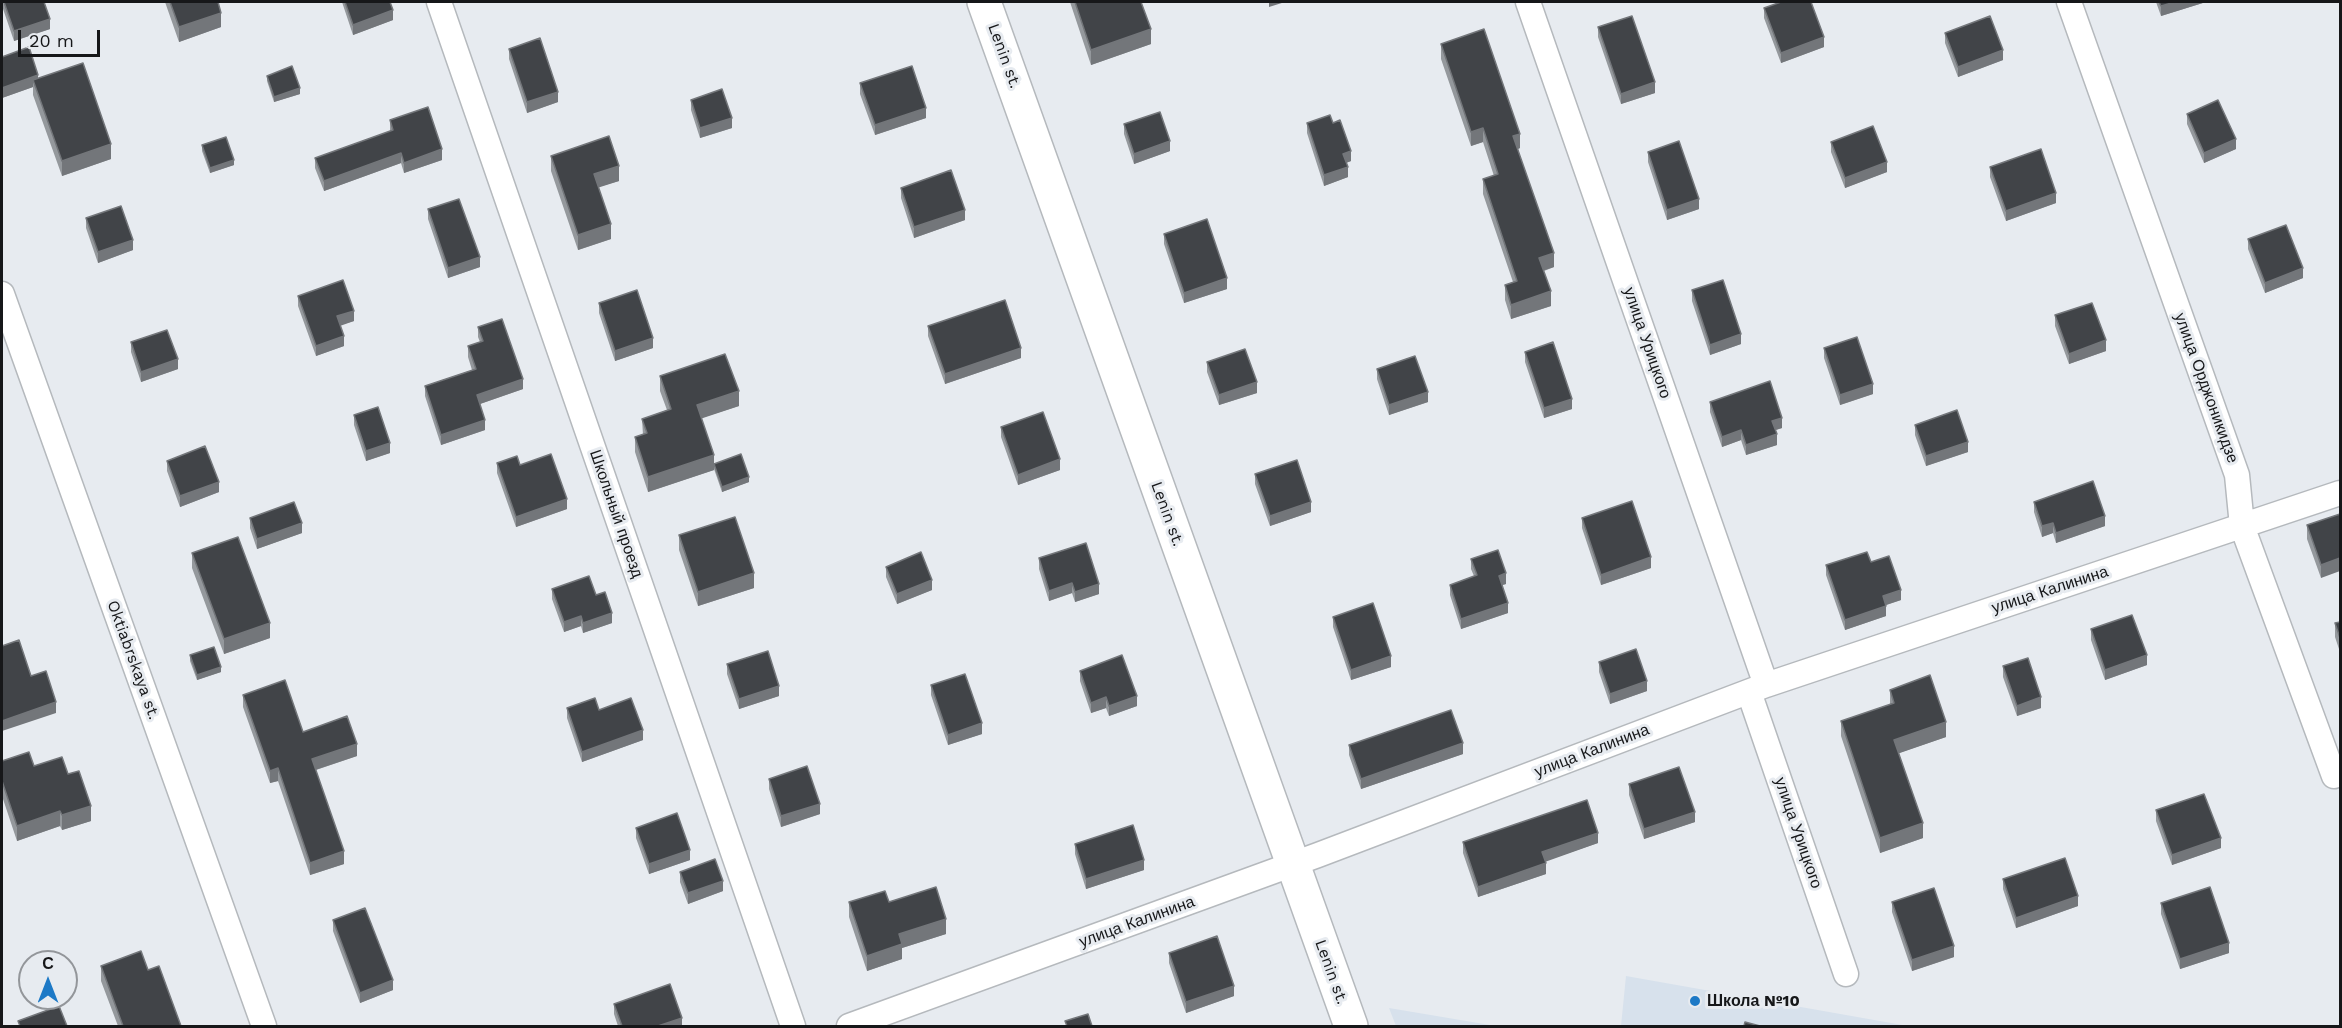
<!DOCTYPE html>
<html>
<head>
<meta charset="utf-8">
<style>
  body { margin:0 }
  #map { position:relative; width:2342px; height:1028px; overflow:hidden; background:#e7ebf0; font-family:"Work Sans",sans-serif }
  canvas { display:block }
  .frame { position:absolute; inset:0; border:3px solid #161719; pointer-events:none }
  .north { position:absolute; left:18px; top:950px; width:60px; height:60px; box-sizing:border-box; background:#e7ebf0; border:2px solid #93969a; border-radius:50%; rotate:0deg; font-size:16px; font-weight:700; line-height:24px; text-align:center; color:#161719 }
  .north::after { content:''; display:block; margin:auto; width:21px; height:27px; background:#1d79c6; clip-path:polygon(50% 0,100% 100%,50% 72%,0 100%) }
  .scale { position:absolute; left:18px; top:30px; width:82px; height:27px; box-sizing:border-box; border:3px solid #161719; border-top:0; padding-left:8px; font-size:18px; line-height:21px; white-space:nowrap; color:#161719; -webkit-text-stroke:4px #e7ebf0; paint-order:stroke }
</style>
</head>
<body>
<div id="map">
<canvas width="2342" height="1028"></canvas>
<div class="frame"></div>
<div class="north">С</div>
<div class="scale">20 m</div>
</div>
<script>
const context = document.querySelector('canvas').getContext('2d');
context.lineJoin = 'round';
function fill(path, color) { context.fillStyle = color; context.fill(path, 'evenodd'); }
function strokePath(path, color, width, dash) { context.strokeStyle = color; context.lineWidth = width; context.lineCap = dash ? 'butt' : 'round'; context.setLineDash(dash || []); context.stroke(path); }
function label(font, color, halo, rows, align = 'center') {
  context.font = font + ' "Work Sans",sans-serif'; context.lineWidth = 6; context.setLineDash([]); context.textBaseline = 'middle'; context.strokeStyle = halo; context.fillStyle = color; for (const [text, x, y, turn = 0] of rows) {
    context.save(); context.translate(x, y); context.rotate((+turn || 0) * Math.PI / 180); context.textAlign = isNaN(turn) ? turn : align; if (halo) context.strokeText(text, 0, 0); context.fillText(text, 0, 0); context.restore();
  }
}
const built = new Path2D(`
  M1626 976 1908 1026H1621Z
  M1389 1008 1496 1026H1396Z`);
const street = new Path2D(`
  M439 2 793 1026
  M1528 2 1766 685
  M2069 2 2237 475 2242 526 2334 776
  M2 294 264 1026
  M1749 692 1846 974
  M849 1026 1318 855 1766 685 2340 493`);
const secondary = new Path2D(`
  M984 2 1351 1026`);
const wall = new Path2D(`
  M2 2H44L50 29 14 41 2 6Z
  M165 2H218L221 27 179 42Z
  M342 2H390L393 20 353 35Z
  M1070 2H1141L1151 44 1091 65Z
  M2156 2H2206L2161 16Z
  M1764 8 1824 47 1781 63 1764 18Z
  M1598 27 1655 93 1621 104 1598 37Z
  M1945 33 2003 60 1958 77 1945 43Z
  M1441 44 1520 148 1518 149 1554 267 1544 271 1551 306 1511 319 1505 300V285L1513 282 1483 194V179L1494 176 1483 142 1471 146 1441 59Z
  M509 49 558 102 527 113 509 59Z
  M2 57 38 78 111 159 62 176 33 95V87L2 98Z
  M267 76 300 94 274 102 267 81Z
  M860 83 926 118 875 135 860 94Z
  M691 100 732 128 700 138 691 110Z
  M2187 114 2236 149 2204 163 2187 124Z
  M390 120 442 160 404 173 401 163 324 191 315 168V158L390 131Z
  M1307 123H1333L1351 161 1346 163 1348 177 1324 186 1307 133Z
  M1124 124 1170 151 1134 164 1124 134Z
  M1831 142 1887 172 1845 188 1831 152Z
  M202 145 234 165 210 173 202 151Z
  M1648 152 1699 209 1667 220 1648 162Z
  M551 156 619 181 598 187 611 239 578 250 551 171Z
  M1990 167 2056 203 2006 221 1990 177Z
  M901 188 965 220 914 238 901 198Z
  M428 209 480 267 448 278 428 219Z
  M86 218 133 250 98 263 86 228Z
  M1164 234 1227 289 1184 303 1164 244Z
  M2248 239 2303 278 2265 293 2248 249Z
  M1692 290 1741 344 1710 355 1692 301Z
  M298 296 354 321 340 325 344 346 316 356 298 306Z
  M599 303 653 348 615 361 599 313Z
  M2055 315 2106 351 2069 364 2055 326Z
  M928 326 1021 358 945 384 928 336Z
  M478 327 523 389 480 404 485 430 441 445 425 396V386L472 370 468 357V346L480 342 478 337Z
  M131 342 178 369 141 382 131 352Z
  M1824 348 1873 394 1840 405 1824 358Z
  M1525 352 1572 409 1544 418 1525 362Z
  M1207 362 1257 393 1219 405 1207 372Z
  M1377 369 1428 402 1389 415 1377 379Z
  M660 376 739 406 701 418 714 470 648 492 635 452V437L643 435 642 419 667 410 660 391Z
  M1710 402 1782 428 1776 430 1777 445 1746 455 1741 440 1722 447 1710 412Z
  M354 415 390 453 366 461 354 425Z
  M1915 425 1968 452 1926 466 1915 435Z
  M1001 427 1060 470 1018 485 1001 437Z
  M167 461 219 492 180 507 167 471Z
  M497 463 520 465 567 509 516 527 497 473Z
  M714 464 749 482 722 492 714 469Z
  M1255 474 1311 512 1270 526 1255 484Z
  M2034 502 2105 526 2056 543 2053 533 2042 537 2034 512Z
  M2340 514 2321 578 2307 539V525Z
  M250 518 302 533 257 549 250 528Z
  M1582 518 1651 568 1601 585 1582 528Z
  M679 535 754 588 698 606 679 550Z
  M192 553 270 638 224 654 192 568Z
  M1039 558 1099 594 1075 602 1072 593 1049 601 1039 569Z
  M1471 559 1506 584 1502 585 1508 613 1461 629 1450 595V585L1474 576 1471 569Z
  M1871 562 1901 600 1886 605V616L1845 630 1826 575V565Z
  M886 567 932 590 897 604 886 577Z
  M552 589 596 595 612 623 583 633 581 626 564 632 552 599Z
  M1333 617 1391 667 1351 680 1333 627Z
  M2340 622V652L2335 637V623Z
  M2091 629 2147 665 2105 680 2091 640Z
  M190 655 221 672 197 680 190 661Z
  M1599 662 1647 691 1610 704 1599 672Z
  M727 664 779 696 739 709 727 674Z
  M2003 666 2041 708 2017 716 2003 677Z
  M1080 671 1137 706 1109 716 1106 708 1091 713 1080 681Z
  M931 685 982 734 948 745 931 695Z
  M1890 690 1946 737 1899 753 1923 838 1880 853 1841 736V721L1890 705Z
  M243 695 303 732 357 756 316 770 344 864 310 875 278 781 270 783 243 707Z
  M567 708 599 710 643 740 582 762 567 718Z
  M1349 745 1463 754 1361 789 1349 755Z
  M2 761 34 766 68 774 91 821 62 830 60 826 17 841 2 796Z
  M769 779 820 814 781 827 769 789Z
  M1629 784 1695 822 1644 839 1629 795Z
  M2156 810 2221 848 2172 865 2156 821Z
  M636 828 690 860 649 874 636 838Z
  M1463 842 1598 843 1545 861 1546 874 1478 897 1463 853Z
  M1075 844 1144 870 1086 889 1075 854Z
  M680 872 723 891 688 904 680 882Z
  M2003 879 2078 906 2016 928 2003 889Z
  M849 902H889L946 934 902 948V959L867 971 849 917Z
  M1892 902 1954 957 1912 971 1892 912Z
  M2161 903 2229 953 2180 969 2161 914Z
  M333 920 393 990 360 1003 333 931Z
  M1169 953 1234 996 1186 1013 1169 963Z
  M101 966 148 970 181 1026H118L101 981Z
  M614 1004 682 1026H618L614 1014Z`);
const shadedWall = new Path2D(`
  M1269 2H1285L1269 7Z
  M2175 2H2206L2161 16V6Z
  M393 10V20L353 35V25Z
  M221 13V27L179 42V27Z
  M50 19V29L14 41V31Z
  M1151 29V44L1091 65V50Z
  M1824 37V47L1781 63V53Z
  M2003 50V60L1958 77V67Z
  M38 75V85L33 80V87L2 98V88Z
  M1655 82V93L1621 104V94Z
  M300 88V94L274 102V97Z
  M558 92V102L527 113V102Z
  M926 108V118L875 135V125Z
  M732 118V128L700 138V128Z
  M1483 128V142L1471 146V132Z
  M1520 134V148L1513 151V136Z
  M2236 139V149L2204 163V153Z
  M1170 141V151L1134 164V154Z
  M111 144V159L62 176V161Z
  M442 149V160L404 173V163Z
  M1351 151V161L1343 164V154Z
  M401 153V163L324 191V181Z
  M234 160V165L210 173V168Z
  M1887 162V172L1845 188V178Z
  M619 166V181L594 189V174Z
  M1348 167V177L1324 186V175Z
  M2056 193V203L2006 221V211Z
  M1699 199V209L1667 220V210Z
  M965 210V220L914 238V227Z
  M611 224V239L578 250V235Z
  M133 240V250L98 263V252Z
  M1554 253V267L1539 272V258Z
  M480 257V267L448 278V268Z
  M2303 268V278L2265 293V283Z
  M1227 278V289L1184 303V293Z
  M1551 291V306L1511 319V305Z
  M354 311V321L337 327V316Z
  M1741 334V344L1710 355V345Z
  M344 336V346L316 356V346Z
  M653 338V348L615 361V351Z
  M2106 340V351L2069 364V354Z
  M1021 348V358L945 384V374Z
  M178 359V369L141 382V372Z
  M523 379V389L477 405V395Z
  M1257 382V393L1219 405V395Z
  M1873 384V394L1840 405V395Z
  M739 391V406L697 420V405Z
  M1428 392V402L1389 415V405Z
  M1572 399V409L1544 418V408Z
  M1782 418V428L1772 431V421Z
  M485 420V430L441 445V435Z
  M1741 430V440L1722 447V437Z
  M1777 434V445L1746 455V445Z
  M1968 442V452L1926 466V456Z
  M390 443V453L366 461V451Z
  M714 455V470L648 492V477Z
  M1060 459V470L1018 485V475Z
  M749 477V482L722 492V487Z
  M219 482V492L180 507V496Z
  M567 499V509L516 527V517Z
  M1311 502V512L1270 526V516Z
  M2105 516V526L2056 543V533Z
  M302 523V533L257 549V539Z
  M2053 523V533L2042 537V526Z
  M1651 557V568L1601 585V575Z
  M2340 558V571L2321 578V565Z
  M754 573V588L698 606V592Z
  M1506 573V584L1499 586V576Z
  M932 580V590L897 604V594Z
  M1072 583V593L1049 601V591Z
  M1099 584V594L1075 602V592Z
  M1901 590V600L1883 606V596Z
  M1508 603V613L1461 629V619Z
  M1886 606V616L1845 630V620Z
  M612 613V623L583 633V623Z
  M581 616V626L564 632V622Z
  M270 623V638L224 654V639Z
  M2147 655V665L2105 680V670Z
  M1391 656V667L1351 680V670Z
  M221 667V672L197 680V675Z
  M1647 681V691L1610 704V694Z
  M779 686V696L739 709V699Z
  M1137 696V706L1109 716V706Z
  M1106 697V708L1091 713V703Z
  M2041 697V708L2017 716V706Z
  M56 702V713L2 731V721Z
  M1946 722V737L1894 755V740Z
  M982 723V734L948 745V735Z
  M643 730V740L582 762V752Z
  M1463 743V754L1361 789V779Z
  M357 744V756L312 771V759Z
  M278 768V781L270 783V771Z
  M820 804V814L781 827V816Z
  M91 806V821L62 830V815Z
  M60 811V826L17 841V826Z
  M1695 812V822L1644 839V829Z
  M1923 823V838L1880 853V838Z
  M1598 833V843L1542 863V852Z
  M2221 838V848L2172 865V855Z
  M690 850V860L649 874V864Z
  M344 851V864L310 875V863Z
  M1144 860V870L1086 889V879Z
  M1546 863V874L1478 897V887Z
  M723 881V891L688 904V893Z
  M2078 896V906L2016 928V918Z
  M946 919V934L902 948V959L867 971V956L899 934Z
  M2229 943V953L2180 969V959Z
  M1954 946V957L1912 971V960Z
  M393 980V990L360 1003V993Z
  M1234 986V996L1186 1013V1002Z
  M682 1018V1026H658Z`);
const building = new Path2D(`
  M4 2H44L50 19 14 31Z
  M170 2H218L221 13 179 27Z
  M345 2H390L393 10 353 25Z
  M1075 2H1141L1151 29 1091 50Z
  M1781 2H1811L1824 37 1781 53 1764 8Z
  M2159 2H2175L2161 6Z
  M1632 16 1655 82 1621 94 1598 27Z
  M1990 16 2003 50 1958 67 1945 33Z
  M1484 29 1520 134 1513 136 1554 253 1539 258 1551 291 1511 305 1505 285 1517 281 1483 179 1498 174 1483 128 1471 132 1441 44Z
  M540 38 558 92 527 102 509 49Z
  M29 47 38 75 2 88V57Z
  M83 63 111 144 62 161 33 80Z
  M292 66 300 88 274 97 267 76Z
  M912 66 926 108 875 125 860 83Z
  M722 89 732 118 700 128 691 100Z
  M2218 100 2236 139 2204 153 2187 114Z
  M428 107 442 149 404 163 401 153 324 181 315 158 393 130 390 120Z
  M1160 112 1170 141 1134 154 1124 124Z
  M1330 115 1333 123 1340 120 1351 151 1343 154 1348 167 1324 175 1307 123Z
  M1873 126 1887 162 1845 178 1831 142Z
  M609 136 619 166 594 174 611 224 578 235 551 156Z
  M226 137 234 160 210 168 202 145Z
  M1679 141 1699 199 1667 210 1648 152Z
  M2041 149 2056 193 2006 211 1990 167Z
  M951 170 965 210 914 227 901 188Z
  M459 199 480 257 448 268 428 209Z
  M121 206 133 240 98 252 86 218Z
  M1207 219 1227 278 1184 293 1164 234Z
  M2286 225 2303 268 2265 283 2248 239Z
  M343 280 354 311 337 316 344 336 316 346 298 296Z
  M1723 280 1741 334 1710 345 1692 290Z
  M637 290 653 338 615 351 599 303Z
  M1005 300 1021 348 945 374 928 326Z
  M2092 303 2106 340 2069 354 2055 315Z
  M502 319 523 379 477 395 485 420 441 435 425 386 476 369 468 346 483 341 478 327Z
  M167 330 178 359 141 372 131 342Z
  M1857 337 1873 384 1840 395 1824 348Z
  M1553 342 1572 399 1544 408 1525 352Z
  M1245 349 1257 382 1219 395 1207 362Z
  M725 354 739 391 697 405 714 455 648 477 635 437 647 433 642 419 671 409 660 376Z
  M1415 356 1428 392 1389 405 1377 369Z
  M1770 381 1782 418 1772 421 1777 434 1746 445 1741 430 1722 437 1710 402Z
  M378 407 390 443 366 451 354 415Z
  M1957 410 1968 442 1926 456 1915 425Z
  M1043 412 1060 459 1018 475 1001 427Z
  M205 446 219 482 180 496 167 461Z
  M551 454 567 499 516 517 497 463 517 456 520 465Z
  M741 454 749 477 722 487 714 464Z
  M1297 460 1311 502 1270 516 1255 474Z
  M2093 481 2105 516 2056 533 2053 523 2042 526 2034 502Z
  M1632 501 1651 557 1601 575 1582 518Z
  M294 502 302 523 257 539 250 518Z
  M2340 514V558L2321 565 2307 525Z
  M735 517 754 573 698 592 679 535Z
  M238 537 270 623 224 639 192 553Z
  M1086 543 1099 584 1075 592 1072 583 1049 591 1039 558Z
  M1498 550 1506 573 1499 576 1508 603 1461 619 1450 585 1477 575 1471 559Z
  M921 552 932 580 897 594 886 567Z
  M1867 552 1871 562 1889 556 1901 590 1883 596 1886 606 1845 620 1826 565Z
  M589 576 596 595 605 592 612 613 583 623 581 616 564 622 552 589Z
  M1373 603 1391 656 1351 670 1333 617Z
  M2132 615 2147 655 2105 670 2091 629Z
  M2340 622V638L2335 623Z
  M19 640 31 676 46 671 56 702 2 721V646Z
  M214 647 221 667 197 675 190 655Z
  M1636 649 1647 681 1610 694 1599 662Z
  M768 651 779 686 739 699 727 664Z
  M1122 655 1137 696 1109 706 1106 697 1091 703 1080 671Z
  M2028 658 2041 697 2017 706 2003 666Z
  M965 674 982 723 948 735 931 685Z
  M1930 675 1946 722 1894 740 1923 823 1880 838 1841 721 1894 703 1890 690Z
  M285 680 303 732 347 716 357 744 312 759 344 851 310 863 278 768 270 771 243 695Z
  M595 698 599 710 631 698 643 730 582 752 567 708Z
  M1451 710 1463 743 1361 779 1349 745Z
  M29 752 34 766 62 757 68 774 79 771 91 806 62 815 60 811 17 826 2 781V761Z
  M807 766 820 804 781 816 769 779Z
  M1679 767 1695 812 1644 829 1629 784Z
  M2204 794 2221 838 2172 855 2156 810Z
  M1587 800 1598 833 1542 852 1546 863 1478 887 1463 842Z
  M677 813 690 850 649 864 636 828Z
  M1133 825 1144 860 1086 879 1075 844Z
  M2065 858 2078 896 2016 918 2003 879Z
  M715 859 723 881 688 893 680 872Z
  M936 887 946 919 899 934 902 944 867 956 849 902 885 891 889 902Z
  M2210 887 2229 943 2180 959 2161 903Z
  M1934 888 1954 946 1912 960 1892 902Z
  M365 908 393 980 360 993 333 920Z
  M1217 936 1234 986 1186 1002 1169 953Z
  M141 951 148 970 159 966 181 1026H123L101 966Z
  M670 984 682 1018 658 1026H622L614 1004Z
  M59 1006 67 1026H20L18 1021Z
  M1088 1014 1092 1026H1067L1065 1021Z
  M1745 1022 1760 1026H1744Z`);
const markers = [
  [1695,1001,6,"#1d79c6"]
];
const streetNames = [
  ["Lenin st.",1004,56,70],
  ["улица Урицкого",1647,343,71],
  ["улица Орджоникидзе",2206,388,70],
  ["Школьный проезд",616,514,71],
  ["Lenin st.",1167,514,70],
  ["улица Калинина",2050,590,-18],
  ["Oktiabrskaya st.",133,660,70],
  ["улица Калинина",1592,751,-21],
  ["улица Урицкого",1798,833,71],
  ["улица Калинина",1137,922,-20],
  ["Lenin st.",1331,972,70]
];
const poiNames = [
  ["Школа №10",1707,1001]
];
fill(built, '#d7e1ec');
strokePath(street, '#b5b9bd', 27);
strokePath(secondary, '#b5b9bd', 36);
strokePath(street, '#fff', 24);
strokePath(secondary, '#fff', 33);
fill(wall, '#94989c');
fill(shadedWall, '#73767a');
fill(building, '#414448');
strokePath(building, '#73767a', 1.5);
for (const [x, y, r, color] of markers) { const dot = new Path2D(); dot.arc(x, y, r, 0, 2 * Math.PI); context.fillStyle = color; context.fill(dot); strokePath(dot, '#e7ebf0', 2); }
label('16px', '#161719', '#e7ebf0', streetNames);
label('bold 16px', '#161719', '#e7ebf0', poiNames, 'left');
</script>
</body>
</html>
